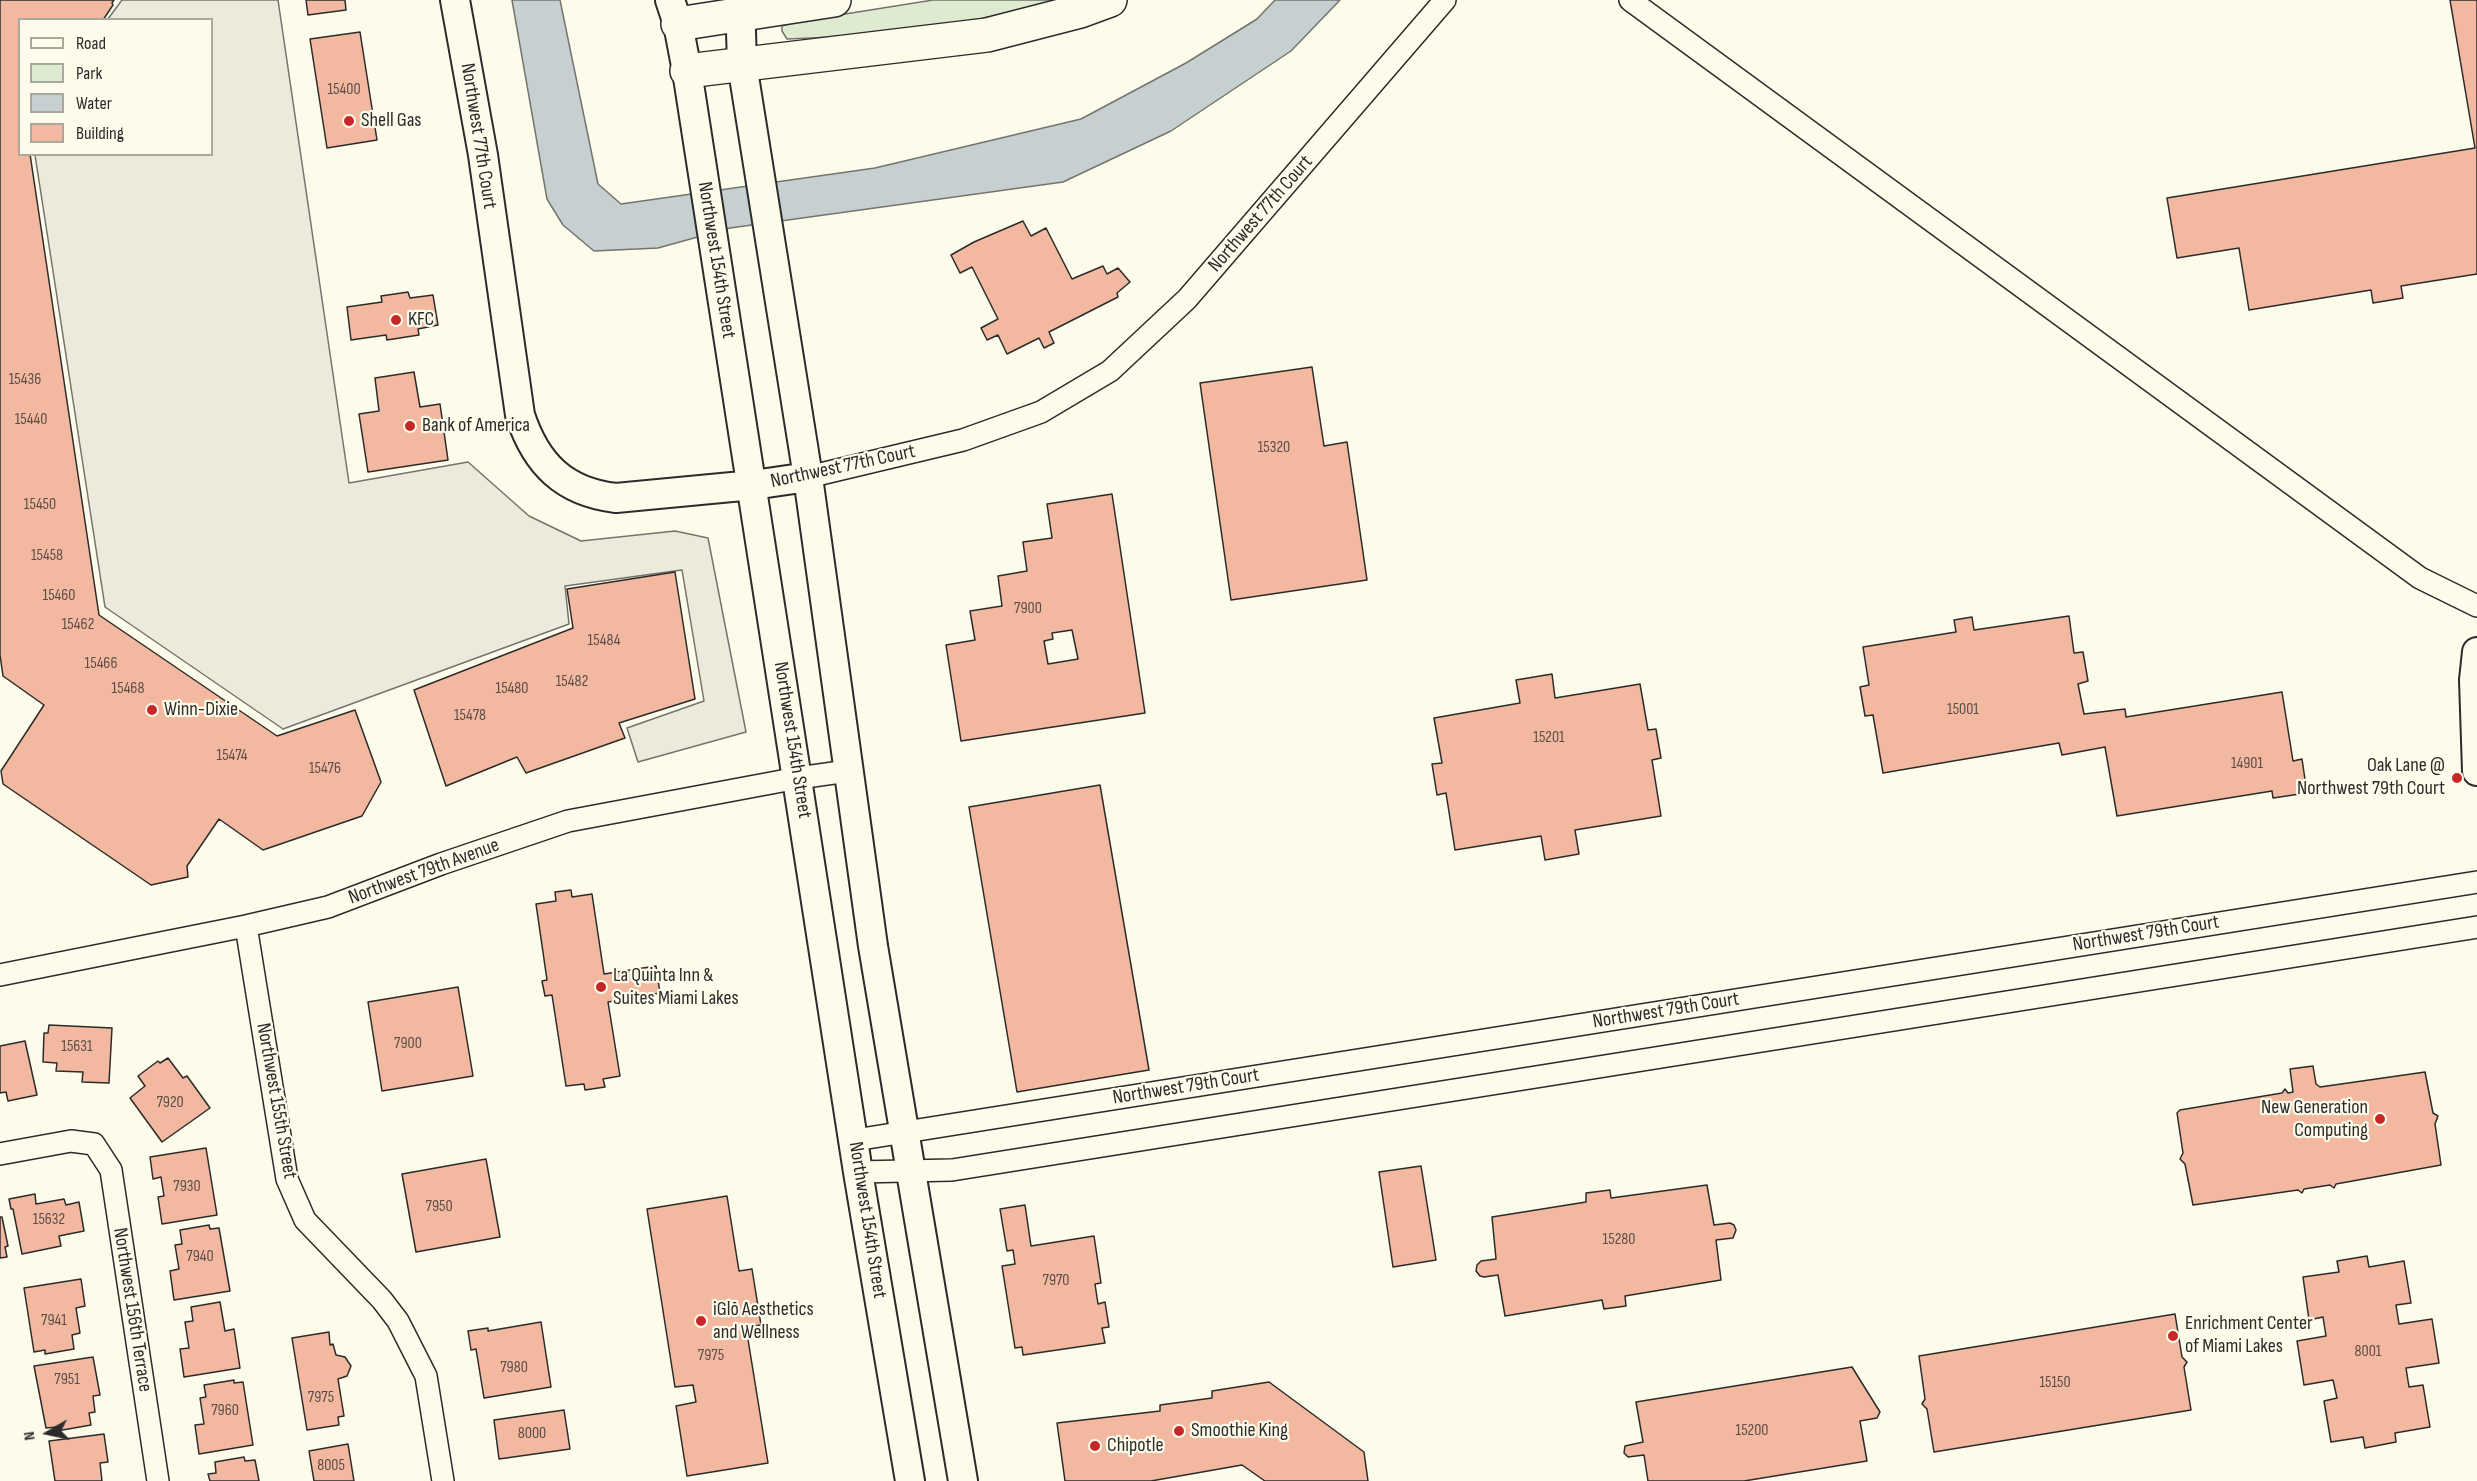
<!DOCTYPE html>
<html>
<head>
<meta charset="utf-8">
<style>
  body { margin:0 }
  #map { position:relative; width:2477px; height:1481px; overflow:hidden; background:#fdfbea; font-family:"Sofia Sans Condensed",sans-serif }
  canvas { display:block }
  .legend { position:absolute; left:18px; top:18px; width:195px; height:138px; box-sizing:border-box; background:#fdfbea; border:2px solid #a9a89e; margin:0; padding:8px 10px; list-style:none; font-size:18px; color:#2b2b2b }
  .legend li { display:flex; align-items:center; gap:12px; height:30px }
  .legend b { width:30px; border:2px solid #a9a89e }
  .north { position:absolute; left:18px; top:1403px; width:60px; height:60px; -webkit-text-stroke:4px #fdfbea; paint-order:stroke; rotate:261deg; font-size:16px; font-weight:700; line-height:24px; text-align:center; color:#2b2b2b }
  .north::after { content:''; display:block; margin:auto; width:21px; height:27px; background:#2b2b2b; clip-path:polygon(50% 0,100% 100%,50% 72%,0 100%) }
</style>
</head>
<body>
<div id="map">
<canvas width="2477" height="1481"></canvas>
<ul class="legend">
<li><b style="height:8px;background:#fdfbea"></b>Road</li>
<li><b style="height:16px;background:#deebd1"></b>Park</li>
<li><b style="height:16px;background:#c7d0d0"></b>Water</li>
<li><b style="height:16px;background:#f2b8a0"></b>Building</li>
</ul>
<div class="north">N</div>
</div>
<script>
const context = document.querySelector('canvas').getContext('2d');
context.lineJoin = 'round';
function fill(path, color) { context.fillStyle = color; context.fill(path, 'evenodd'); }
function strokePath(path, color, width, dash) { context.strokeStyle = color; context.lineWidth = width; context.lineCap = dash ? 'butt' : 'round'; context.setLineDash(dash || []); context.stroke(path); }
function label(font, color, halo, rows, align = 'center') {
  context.font = font + ' "Sofia Sans Condensed",sans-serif'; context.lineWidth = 4.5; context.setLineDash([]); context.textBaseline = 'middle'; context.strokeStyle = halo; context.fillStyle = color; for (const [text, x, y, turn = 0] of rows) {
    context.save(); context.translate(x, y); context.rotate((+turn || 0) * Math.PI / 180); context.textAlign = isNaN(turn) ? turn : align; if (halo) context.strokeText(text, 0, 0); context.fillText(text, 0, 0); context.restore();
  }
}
const green = new Path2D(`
  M933 0H1075C981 21 883 36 787 39L782 31V26L795 22Z`);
const parking = new Path2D(`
  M122 0H278L349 483 468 462 529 516 581 541 675 531 708 538 746 732 638 762 627 728 704 701 682 570 565 586 569 624 283 729 105 607 35 155 212 154V20L108 19Z`);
const water = new Path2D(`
  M512 0H560L598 184 621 204 875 168 1081 119 1186 63 1257 19 1275 0H1340L1291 51 1171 131 1063 182 730 228 658 248 594 251 563 225 547 199Z`);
const building = new Path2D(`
  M0 0H114L112 3 113 5 103 20H20V154H30L99 615 277 736 355 710 381 782 362 816 263 850 219 819 187 866 188 877 151 885 3 784 1 771 44 705 3 676 0 655Z
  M306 0H345L346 10 308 15Z
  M2450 0H2477V274L2401 286 2403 298 2373 303 2371 290 2249 310 2239 248 2177 258 2167 198 2475 148Z
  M360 32 377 140 327 148 310 39Z
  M1023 221 1031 236 1046 228 1072 279 1103 266 1107 274 1118 268 1130 282 1117 293 1118 297 1049 332 1054 343 1044 348 1039 338 1007 354 998 335 987 340 981 328 998 319 972 267 960 273 951 255 974 242Z
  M408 292 410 298 433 295 438 325 418 329 419 335 387 340 386 335 351 340 347 307 382 302 381 296Z
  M1312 367 1324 446 1347 442 1367 580 1231 600 1200 383Z
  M414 372 420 407 440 404 448 460 368 472 359 414 379 411 375 378Z
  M1112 494 1145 713 961 741 946 645 975 640 970 611 1002 606 998 576 1027 571 1023 542 1052 538 1047 504ZM1072 630 1078 659 1048 664 1044 641 1053 639 1052 633Z
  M675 572 695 699 619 723 625 738 526 773 517 757 446 786 414 690 573 628 567 589Z
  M2069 616 2074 653 2083 652 2088 681 2078 684 2084 714 2125 709 2126 717 2282 692 2293 761 2302 759 2307 793 2273 798 2272 791 2117 816 2105 747 2062 755 2059 743 1883 773 1873 715 1865 716 1860 687 1869 685 1863 647 1956 632 1954 620 1972 617 1974 630Z
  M1552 674 1555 698 1640 684 1648 730 1656 729 1661 758 1652 760 1661 816 1575 830 1579 854 1545 860 1541 836 1455 850 1446 793 1437 795 1432 764 1442 763 1434 718 1520 703 1516 680Z
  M1100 785 1149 1070 1017 1092 969 807Z
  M571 890 572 897 592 894 604 974 656 966 660 993 608 1002 620 1076 603 1079 605 1087 585 1090 584 1084 566 1086 552 995 545 996 542 981 547 980 536 904 556 901 555 892Z
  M458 987 473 1076 382 1091 368 1002Z
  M49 1025 112 1028 109 1083 82 1082 83 1072 56 1071 57 1063 43 1062 44 1033H48Z
  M25 1041 37 1095 8 1101 6 1092 0 1093V1046Z
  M168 1058 183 1078 187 1076 210 1108 162 1142 130 1098 145 1086 138 1076 158 1061 160 1063Z
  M2313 1066 2316 1084 2320 1087 2425 1072 2433 1113 2438 1116 2435 1124 2441 1165 2336 1184 2334 1188 2330 1185 2304 1189 2302 1193 2298 1190 2193 1205 2185 1164 2180 1159 2183 1153 2177 1113 2180 1110 2282 1093 2285 1089 2288 1093 2293 1092 2290 1069Z
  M206 1148 217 1215 162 1224 158 1197 164 1196 161 1177 153 1179 150 1157Z
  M486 1159 500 1237 416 1252 402 1174Z
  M1421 1166 1436 1260 1393 1267 1379 1172Z
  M1707 1185 1714 1225 1730 1223 1734 1225 1736 1230 1733 1238 1716 1240 1721 1280 1625 1296 1626 1306 1604 1309 1602 1300 1505 1316 1498 1275 1484 1277 1480 1276 1476 1271 1477 1265 1481 1261 1496 1259 1492 1217 1586 1202V1193L1610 1190 1611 1198Z
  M35 1194 36 1204 64 1199 66 1205 79 1202 84 1231 59 1236 61 1246 22 1254 13 1209H11L9 1199Z
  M727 1196 739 1271 752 1269 761 1325 746 1327 768 1463 687 1476 676 1406 696 1402 693 1385 675 1387 647 1209Z
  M1025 1205 1031 1246 1094 1236 1101 1283 1095 1284 1098 1304 1105 1302 1109 1327 1102 1328 1105 1343 1023 1355 1022 1347 1015 1348 1002 1266 1015 1264 1013 1250 1007 1251 1000 1209Z
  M0 1217H2L8 1246 5 1247 7 1257 0 1258Z
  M209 1225 210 1229 219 1228 230 1291 174 1300 170 1271 179 1269 175 1245 182 1244 180 1230Z
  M2367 1256 2369 1267 2404 1261 2411 1303 2396 1305 2399 1324 2432 1319 2439 1363 2406 1368 2409 1387 2423 1385 2430 1427 2395 1433 2396 1442 2365 1448 2363 1437 2331 1442 2324 1401 2337 1398 2333 1380 2304 1385 2297 1341 2326 1336 2323 1317 2309 1320 2303 1277 2339 1272 2337 1261Z
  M81 1279 85 1306 76 1308 80 1333 72 1335 74 1349 45 1354V1350L34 1352 24 1288Z
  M220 1302 225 1331 234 1329 240 1368 184 1377 180 1349 189 1348 185 1322 193 1321 191 1307Z
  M2175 1314 2182 1357 2187 1362 2184 1367 2191 1410 1934 1452 1927 1409 1922 1404 1925 1399 1919 1356Z
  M541 1322 551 1387 484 1398 476 1349 471 1350 468 1331 488 1328V1331Z
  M329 1332 330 1345 333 1344 336 1355 345 1357 351 1366 347 1376 338 1379 344 1416 338 1417 339 1425 307 1430 292 1338Z
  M93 1357 100 1395 93 1396 95 1412 89 1413 91 1425 57 1431V1427L46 1428 34 1366Z
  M1852 1367 1880 1412 1877 1418 1860 1421 1867 1461 1744 1481H1648L1644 1455 1628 1457 1624 1453 1625 1446 1643 1442 1636 1402Z
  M234 1380V1383L243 1382 253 1445 199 1454 195 1425 204 1424 200 1398 206 1397 204 1385Z
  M1269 1382 1364 1452 1368 1481H1265L1242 1465 1151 1481H1065L1057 1423 1160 1411V1405L1212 1398V1391Z
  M564 1410 570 1449 499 1459 494 1420Z
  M104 1434 108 1462 100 1463 102 1481H55L49 1441Z
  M348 1444 354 1481H314L309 1451Z
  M244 1457 245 1461 255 1460 259 1481H210L208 1474 216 1473 215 1462Z`);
const street = new Path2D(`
  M1630 0 2420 578 2477 606
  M808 477 963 440 1041 412 1110 371 1187 299 1445 0
  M246 926 287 1179 305 1220 382 1300 398 1321 426 1376 443 1481
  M0 975 246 926 328 907 441 864 568 821 798 778 848 771
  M855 1140 2477 882
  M0 1154 71 1141 94 1144 111 1170 158 1481
  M858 1172 952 1170 2477 927`);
const secondary = new Path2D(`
  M455 0 483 155 520 415C536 464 564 492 616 498L753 485 808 477
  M670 0 678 24 687 71 858 1172 910 1481
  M740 0 742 64 808 477 873 946 963 1481
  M2477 652 2474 680 2477 771`);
const highway = new Path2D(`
  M678 24 834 0
  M687 71 987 35 1080 11 1110 0`);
const markers = [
  [349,121,6,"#c62828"],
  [396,320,6,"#c62828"],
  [410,426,6,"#c62828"],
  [152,710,6,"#c62828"],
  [2457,778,6,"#c62828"],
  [601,987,6,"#c62828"],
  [2380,1119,6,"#c62828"],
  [701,1321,6,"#c62828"],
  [2173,1336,6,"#c62828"],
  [1179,1431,6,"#c62828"],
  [1095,1446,6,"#c62828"]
];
const numberNames = [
  ["15400",344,90],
  ["15436",25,380],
  ["15440",31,420],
  ["15320",1274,448],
  ["15450",40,505],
  ["15458",47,556],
  ["15460",59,596],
  ["7900",1028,609],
  ["15462",78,625],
  ["15484",604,641],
  ["15466",101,664],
  ["15482",572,682],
  ["15468",128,689],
  ["15480",512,689],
  ["15001",1963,710],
  ["15478",470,716],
  ["15201",1549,738],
  ["15474",232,756],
  ["14901",2247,764],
  ["15476",325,769],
  ["7900",408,1044],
  ["15631",77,1047],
  ["7920",170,1103],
  ["7930",187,1187],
  ["7950",439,1207],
  ["15632",49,1220],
  ["15280",1619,1240],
  ["7940",200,1257],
  ["7970",1056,1281],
  ["7941",54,1321],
  ["8001",2368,1352],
  ["7975",711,1356],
  ["7980",514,1368],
  ["7951",67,1380],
  ["15150",2055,1383],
  ["7975",321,1398],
  ["7960",225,1411],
  ["15200",1752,1431],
  ["8000",532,1434],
  ["8005",331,1466]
];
const poiNames = [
  ["Shell Gas",361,121],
  ["KFC",408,320],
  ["Bank of America",422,426],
  ["Winn-Dixie",164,710],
  ["Oak Lane @",2445,766,"right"],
  ["Northwest 79th Court",2445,789,"right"],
  ["La Quinta Inn &",613,976],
  ["Suites Miami Lakes",613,999],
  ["New Generation",2368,1108,"right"],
  ["Computing",2368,1131,"right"],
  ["iGlō Aesthetics",713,1310],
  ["and Wellness",713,1333],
  ["Enrichment Center",2185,1324],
  ["of Miami Lakes",2185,1347],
  ["Smoothie King",1191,1431],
  ["Chipotle",1107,1446]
];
const streetNames = [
  ["Northwest 77th Court",478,136,81],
  ["Northwest 77th Court",1261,214,-49],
  ["Northwest 154th Street",716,260,81],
  ["Northwest 77th Court",843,467,-12],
  ["Northwest 154th Street",792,740,81],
  ["Northwest 79th Avenue",424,872,-20],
  ["Northwest 79th Court",2146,934,-9],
  ["Northwest 79th Court",1666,1011,-9],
  ["Northwest 79th Court",1186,1087,-9],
  ["Northwest 155th Street",276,1101,80],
  ["Northwest 154th Street",867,1220,81],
  ["Northwest 156th Terrace",132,1310,81]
];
fill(green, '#deebd1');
strokePath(green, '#74746e', 1.5);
fill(parking, '#eceadb');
strokePath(parking, '#74746e', 1.5);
fill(water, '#c7d0d0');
strokePath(water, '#74746e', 1.5);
fill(building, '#f2b8a0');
strokePath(building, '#2b2b2b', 1.5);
strokePath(street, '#2b2b2b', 24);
strokePath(secondary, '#2b2b2b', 32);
strokePath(highway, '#2b2b2b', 36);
strokePath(street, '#fdfbea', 21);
strokePath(secondary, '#fdfbea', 28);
strokePath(highway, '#fdfbea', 33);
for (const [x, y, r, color] of markers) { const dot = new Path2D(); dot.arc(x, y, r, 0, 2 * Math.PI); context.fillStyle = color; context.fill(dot); strokePath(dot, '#fdfbea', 2); }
label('16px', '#5d4e48', null, numberNames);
label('20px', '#2b2b2b', '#fdfbea', poiNames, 'left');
label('20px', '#2b2b2b', '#fdfbea', streetNames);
</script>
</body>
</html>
